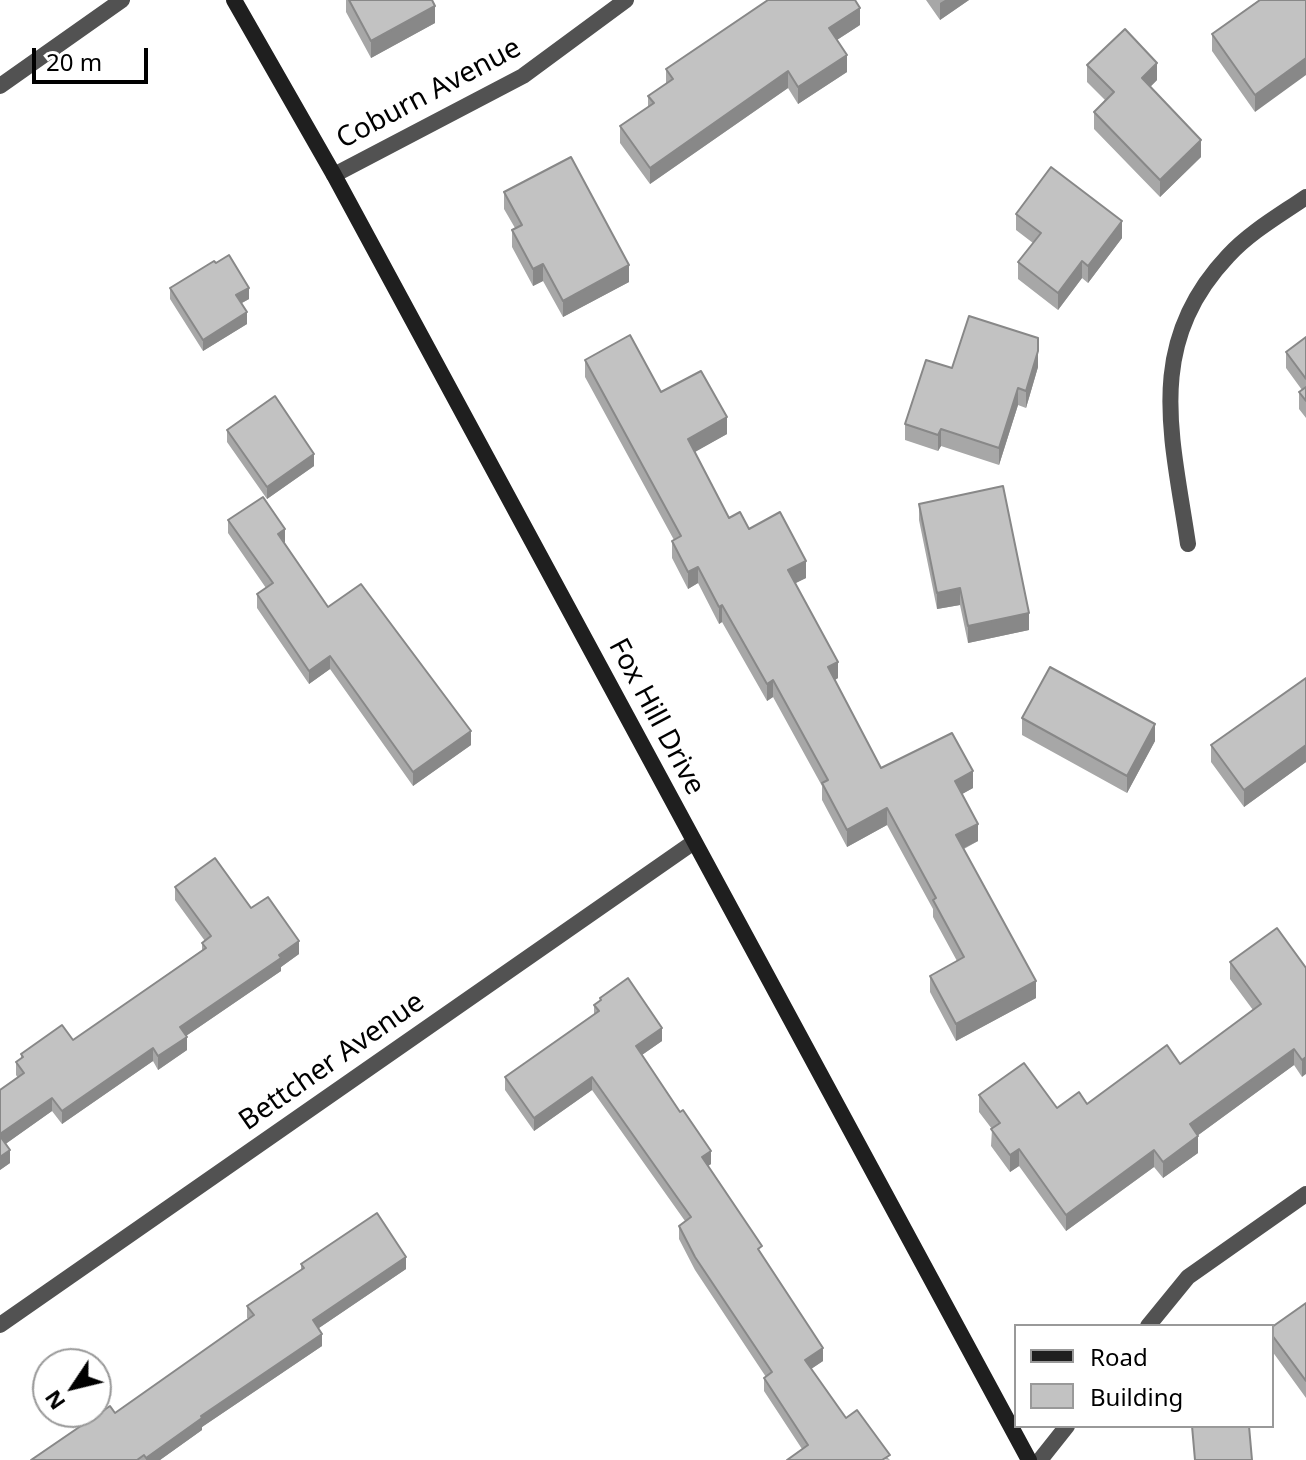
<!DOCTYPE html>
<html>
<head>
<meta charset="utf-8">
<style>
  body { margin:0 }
  #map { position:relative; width:1306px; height:1460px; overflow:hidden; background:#fff; font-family:"Noto Sans",sans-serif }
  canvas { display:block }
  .legend { position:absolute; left:1014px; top:1324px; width:260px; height:104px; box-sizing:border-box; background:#fff; border:2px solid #999; margin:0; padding:10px 14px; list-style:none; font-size:24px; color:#000 }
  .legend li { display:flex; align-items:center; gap:16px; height:40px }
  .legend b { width:40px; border:2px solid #999 }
  .north { position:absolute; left:32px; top:1348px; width:80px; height:80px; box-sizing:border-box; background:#fff; border:2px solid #999; border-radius:50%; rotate:235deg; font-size:22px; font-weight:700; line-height:32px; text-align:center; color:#000 }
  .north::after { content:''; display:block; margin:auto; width:28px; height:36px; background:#000; clip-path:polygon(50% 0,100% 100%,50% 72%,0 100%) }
  .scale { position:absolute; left:32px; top:48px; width:116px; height:36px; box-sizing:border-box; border:4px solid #000; border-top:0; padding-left:10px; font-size:24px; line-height:28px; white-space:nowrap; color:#000; -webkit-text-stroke:6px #fff; paint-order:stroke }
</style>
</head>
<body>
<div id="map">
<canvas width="1306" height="1460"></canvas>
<ul class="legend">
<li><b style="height:10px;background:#1f1f1f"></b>Road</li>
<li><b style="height:22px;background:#c2c2c2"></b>Building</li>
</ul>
<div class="north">N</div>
<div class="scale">20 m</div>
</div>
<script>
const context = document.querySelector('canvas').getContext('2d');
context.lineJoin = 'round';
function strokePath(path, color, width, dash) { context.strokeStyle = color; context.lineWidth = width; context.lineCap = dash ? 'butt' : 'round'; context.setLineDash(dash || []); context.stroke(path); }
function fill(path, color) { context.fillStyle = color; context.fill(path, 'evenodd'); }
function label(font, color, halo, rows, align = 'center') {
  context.font = font + ' "Noto Sans",sans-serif'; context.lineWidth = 7; context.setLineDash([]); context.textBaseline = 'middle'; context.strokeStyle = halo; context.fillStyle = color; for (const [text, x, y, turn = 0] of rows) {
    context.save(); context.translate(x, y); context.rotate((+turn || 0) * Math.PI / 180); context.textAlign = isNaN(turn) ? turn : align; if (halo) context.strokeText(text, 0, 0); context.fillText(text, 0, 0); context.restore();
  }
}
const street = new Path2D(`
  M0 86 122 0
  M334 175 523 76 626 0
  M1188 544C1172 436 1144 345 1228 256 1250 232 1280 215 1306 197
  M0 1325 694 842
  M1148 1326 1188 1277 1306 1194
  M1040 1460 1067 1426`);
const secondary = new Path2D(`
  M234 0 334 175 1029 1460`);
const wall = new Path2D(`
  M346 0H432L435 23 371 58 346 12Z
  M926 0H969L940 20Z
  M1259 0 1255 112 1212 51V34Z
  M860 25 837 40 847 72 798 104 788 88 650 184 620 143V126L648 107V96L666 84V69Z
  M1087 65 1157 80 1150 87 1201 157 1160 197 1094 129V112L1105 100 1087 82Z
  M504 192 629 282 563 317 543 281 533 286 512 247V230L515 228 504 209Z
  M1016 214 1122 238 1088 283 1082 278 1058 310 1018 279V262L1033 243 1016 230Z
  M170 288 249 299 242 303 247 324 203 351 170 299Z
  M1306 337V418L1299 409V392L1302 390 1286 368V352Z
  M585 360 661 392 727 434 694 452 729 518 749 529 806 578 795 583 838 678 835 680 881 768 973 788 962 794 978 841 964 849 1036 998 956 1041 930 992V976L957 961 933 917V909L887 825 847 847 822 800V786L773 697 767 701 722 622 719 624 698 583 688 589 672 558V541L674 540 585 377Z
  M1038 367 1026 408 1018 405 999 465 941 446 938 451 905 440V424L952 368Z
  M227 430 314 466 267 499 227 442Z
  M919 504 1029 630 968 643 960 605 937 609 919 520Z
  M228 520 284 543 328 607 471 745 413 786 330 669 309 684 257 608V594L266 588 228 533Z
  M1306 678V762L1244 807 1211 762V745Z
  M1022 718 1155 741 1127 793 1022 735Z
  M175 887 251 908 299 954 281 967V971L186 1036 187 1050 158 1070 153 1061 62 1124 52 1111 5 1144 10 1163 0 1170 18 1078 16 1075V1062L21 1058V1054L73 1040 202 950V943L205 941 175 900Z
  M1230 962 1306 968 1302 1077 1294 1065 1197 1136 1198 1153 1163 1178 1154 1167 1066 1231 1019 1166 1010 1172 991 1146 992 1129 979 1112V1095L1057 1108 1087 1104 1180 1064 1253 1010 1230 979Z
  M600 998 662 1041 642 1055 711 1164 708 1166 762 1255 823 1361 811 1369 846 1418 890 1460 802 1449 764 1391V1378L766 1377 695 1270 679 1239V1226L685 1221 592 1090 534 1131 505 1090V1077L594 1014V1005L600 1001Z
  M301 1264 406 1269 319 1328 322 1346 202 1427V1430L160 1460H31L115 1413 249 1319 247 1318V1306L301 1270Z
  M1306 1303V1398L1272 1351V1327Z`);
const shadedWall = new Path2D(`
  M945 0H969L940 20V3Z
  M435 6V23L371 58V41Z
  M860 8V25L829 45V28Z
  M847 55V72L798 104V87Z
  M1306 58V75L1255 112V95Z
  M1157 63V80L1142 95V78Z
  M788 71V88L650 184V168Z
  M1201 140V157L1160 197V180Z
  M1122 221V238L1088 283V266Z
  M1082 261V278L1058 310V293Z
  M543 264V281L533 286V269Z
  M629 265V282L563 317V301Z
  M249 288V299L236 306V295Z
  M247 312V324L203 351V340Z
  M1038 351V367L1026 408V391Z
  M1018 388V405L999 465V448Z
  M727 417V434L688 456V439Z
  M941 429V446L938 451V435Z
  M314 454V466L267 499V487Z
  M285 529V543L278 534Z
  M806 561V578L788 587V570Z
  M698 567V583L688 589V572Z
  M960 588V605L937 609V593Z
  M722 605V622L719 624V607Z
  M1029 613V630L968 643V626Z
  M330 656V669L309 684V671Z
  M838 662V678L828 684V667Z
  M773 680V697L767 701V684Z
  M1155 724V741L1127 793V776Z
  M471 731V745L413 786V772Z
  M1306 745V762L1244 807V790Z
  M973 771V788L955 798V781Z
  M887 808V825L847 847V830Z
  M978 824V841L956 852V835Z
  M299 941V954L281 967V971L180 1040V1027Z
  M1036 981V998L956 1041V1024Z
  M662 1028V1041L636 1059V1046Z
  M187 1037V1050L158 1070V1056Z
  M153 1048V1061L62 1124V1111Z
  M1294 1049V1065L1190 1141V1124Z
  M1306 1057V1074L1302 1077V1060Z
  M592 1077V1090L534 1131V1118Z
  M52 1098V1111L0 1148V1134Z
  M1198 1136V1153L1163 1178V1162Z
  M1019 1149V1166L1010 1172V1155Z
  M10 1150V1163L0 1170V1157Z
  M1154 1150V1167L1066 1231V1215Z
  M711 1151V1164L702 1170V1157Z
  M406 1257V1269L313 1332V1320Z
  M322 1334V1346L202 1427V1430L160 1460H146V1458L201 1416Z
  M823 1348V1361L805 1373V1360Z`);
const building = new Path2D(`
  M349 0H432L435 6 371 41Z
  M768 0H855L860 8 829 28 847 55 798 87 788 71 650 168 620 126 654 103 648 96 673 79 666 69Z
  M1260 0H1306V58L1255 95 1212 34Z
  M1125 29 1157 63 1142 78 1201 140 1160 180 1094 112 1114 92 1087 65Z
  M571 157 629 265 563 301 543 264 533 269 512 230 522 225 504 192Z
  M1051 167 1122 221 1088 266 1082 261 1058 293 1018 262 1041 233 1016 214Z
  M229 255 249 288 236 295 247 312 203 340 170 288 214 261 216 263Z
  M969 316 1038 338V351L1026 391 1018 388 999 448 941 429 938 435 905 424 926 360 952 368Z
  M630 335 661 392 701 371 727 417 688 439 729 518 740 512 749 529 780 512 806 561 788 570 838 662 828 667 881 768 952 733 973 771 955 781 978 824 956 835 1036 981 956 1024 930 976 964 957 933 900 936 898 887 808 847 830 822 783 828 780 773 680 767 684 722 605 719 607 698 567 688 572 672 541 681 536 585 360Z
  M1306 337V379L1286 352Z
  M1306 387V401L1299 392Z
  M275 396 314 454 267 487 227 430Z
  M1003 486 1029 613 968 626 960 588 937 593 919 504Z
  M263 497 285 529 278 534 328 607 361 584 471 731 413 772 330 656 309 671 257 594 273 583 228 520Z
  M1050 667 1155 724 1127 776 1022 718Z
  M1306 678V745L1244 790 1211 745Z
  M215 858 251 908 268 897 299 941 279 955 281 958 180 1027 187 1037 158 1056 153 1048 62 1111 52 1098 0 1134V1090L24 1073 16 1062 23 1057 21 1054 62 1025 73 1040 206 948 202 943 211 936 175 887Z
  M1277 928 1306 968V1057L1302 1060 1294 1049 1190 1124 1198 1136 1163 1162 1154 1150 1066 1215 1019 1149 1010 1155 991 1129 1000 1123 979 1095 1024 1063 1057 1108 1079 1092 1087 1104 1167 1045 1180 1064 1261 1004 1230 962Z
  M628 978 662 1028 636 1046 680 1112 683 1110 711 1151 702 1157 762 1246 758 1249 823 1348 805 1360 846 1418 857 1410 890 1455 882 1460H787L808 1445 764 1378 772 1372 695 1257 679 1226 691 1217 592 1077 534 1118 505 1077 599 1011 594 1005 601 1000 600 998Z
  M0 1136 10 1150 0 1157Z
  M377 1213 406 1257 313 1320 322 1334 201 1416 202 1418 146 1458 144 1455 137 1460H31L110 1406 115 1413 254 1315 247 1306 304 1268 301 1264Z
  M1306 1303V1381L1272 1335V1327Z
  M1192 1426H1249L1252 1460H1195Z`);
const streetNames = [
  ["Coburn Avenue",429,94,-28],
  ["Fox Hill Drive",656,717,62],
  ["Bettcher Avenue",332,1062,-35]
];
strokePath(street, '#525252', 16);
strokePath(secondary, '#1f1f1f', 16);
fill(wall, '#a7a7a7');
fill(shadedWall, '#888');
fill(building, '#c2c2c2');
strokePath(building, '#888', 2);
label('28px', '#000', '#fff', streetNames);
</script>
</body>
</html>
